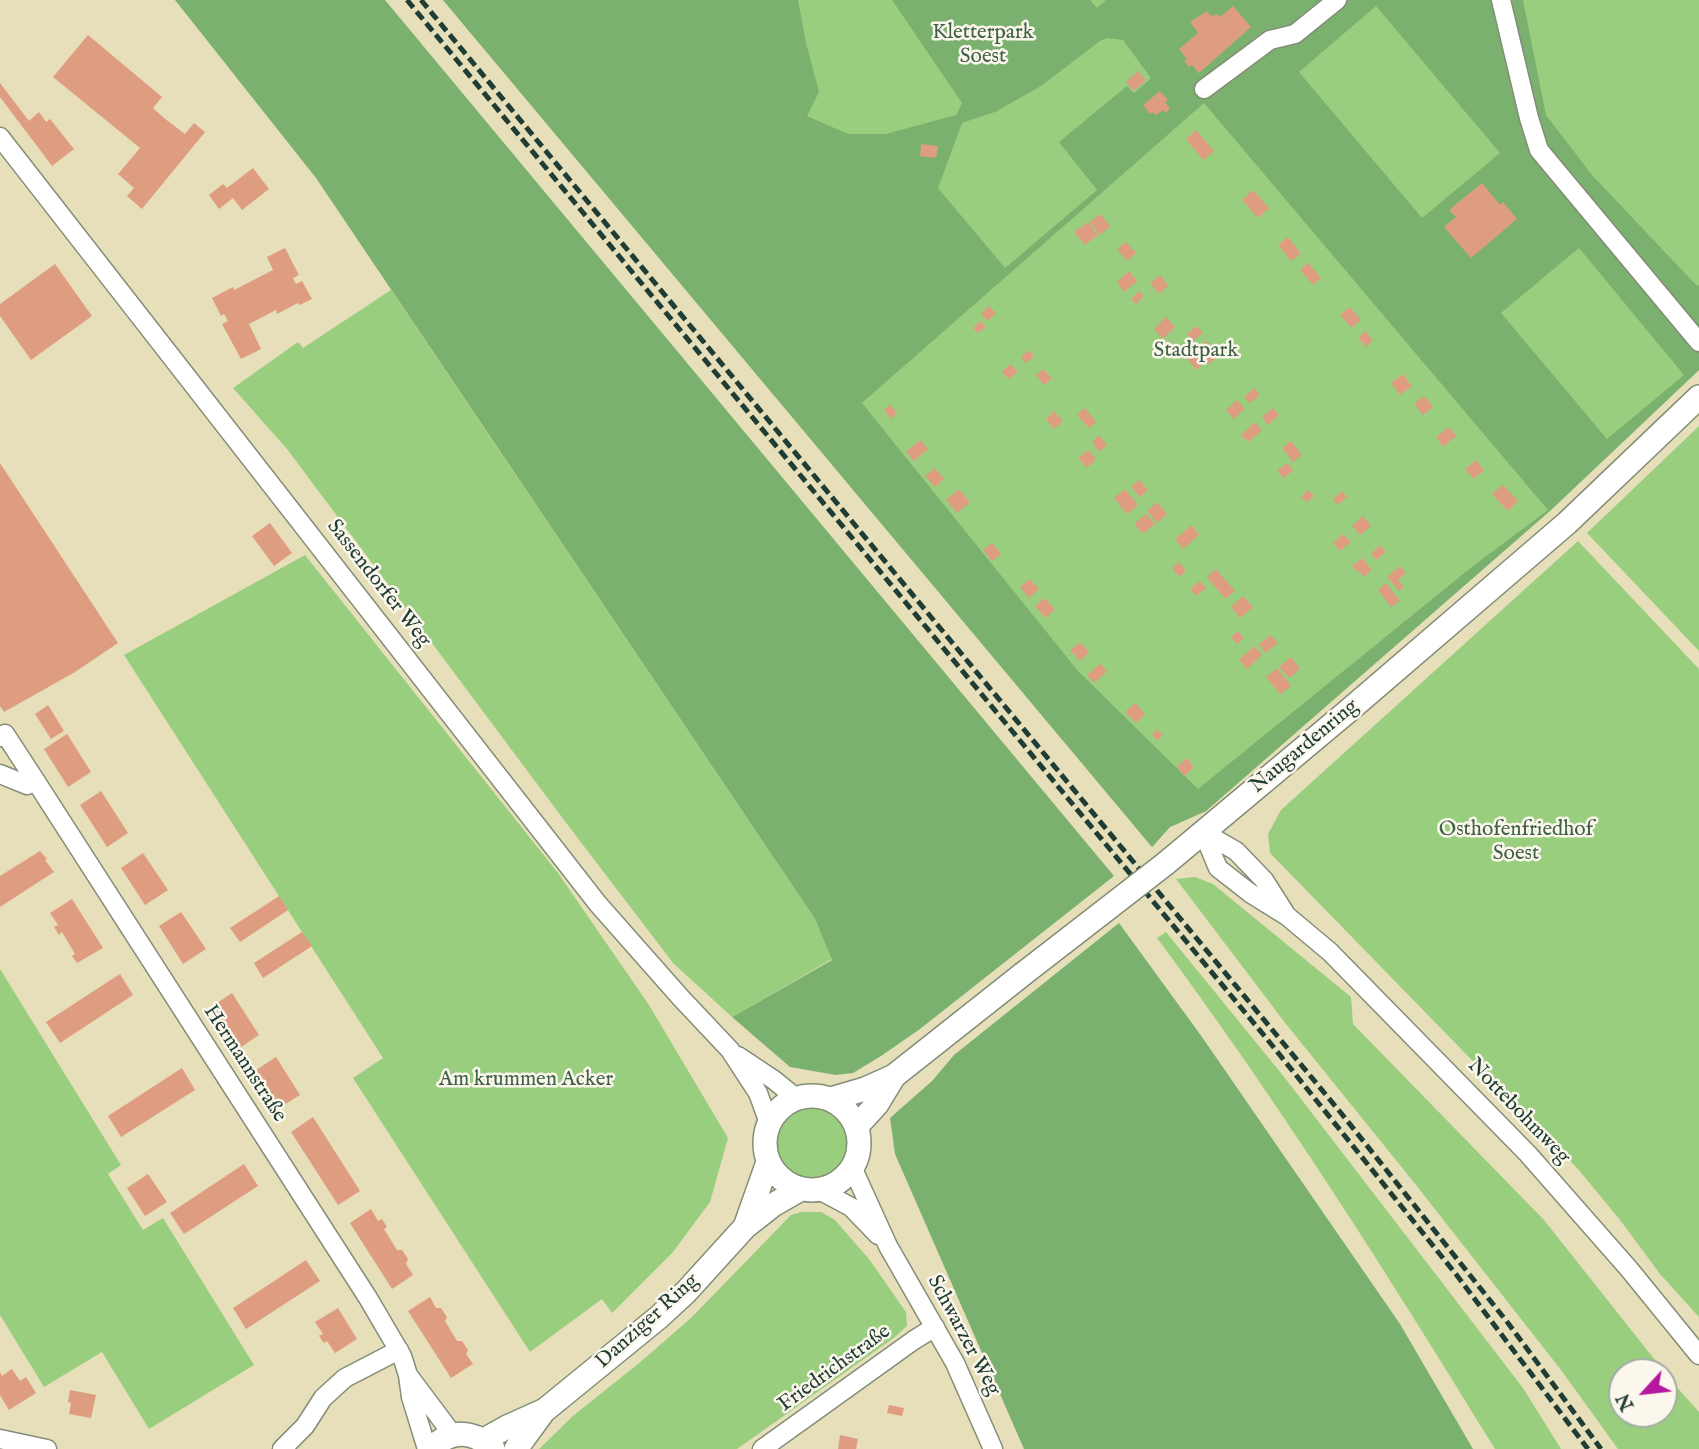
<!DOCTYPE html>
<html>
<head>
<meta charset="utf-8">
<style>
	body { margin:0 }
	#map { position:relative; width:1699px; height:1449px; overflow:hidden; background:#e7dfba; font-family:"IM FELL English",serif }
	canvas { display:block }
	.north { position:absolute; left:1608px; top:1358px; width:70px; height:70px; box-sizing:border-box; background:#fbf7ec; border:2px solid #a3ada2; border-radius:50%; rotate:243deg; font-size:19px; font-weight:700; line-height:28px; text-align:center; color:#1f3d34 }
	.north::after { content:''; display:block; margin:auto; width:24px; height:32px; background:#b5179e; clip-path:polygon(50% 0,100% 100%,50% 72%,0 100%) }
</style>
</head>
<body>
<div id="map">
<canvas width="1699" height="1449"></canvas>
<div class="north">N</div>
</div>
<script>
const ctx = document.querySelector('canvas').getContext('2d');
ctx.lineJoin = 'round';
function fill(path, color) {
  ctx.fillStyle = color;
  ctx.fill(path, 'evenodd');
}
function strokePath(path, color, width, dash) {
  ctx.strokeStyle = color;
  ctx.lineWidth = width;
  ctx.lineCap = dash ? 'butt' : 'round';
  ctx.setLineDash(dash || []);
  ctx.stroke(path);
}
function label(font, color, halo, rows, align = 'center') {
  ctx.font = font + ' "IM FELL English",serif';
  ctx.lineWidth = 5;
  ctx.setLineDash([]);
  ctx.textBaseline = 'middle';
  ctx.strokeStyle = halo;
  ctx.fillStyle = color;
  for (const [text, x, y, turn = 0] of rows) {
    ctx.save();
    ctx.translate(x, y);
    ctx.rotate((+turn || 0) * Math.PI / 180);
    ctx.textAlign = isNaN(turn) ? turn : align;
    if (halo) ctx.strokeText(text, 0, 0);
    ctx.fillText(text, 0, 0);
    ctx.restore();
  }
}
const green = new Path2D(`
	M443 0H1699V370L1551 510 1206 811 1170 827 1152 847Z
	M391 290 815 919 832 959 732 1017 673 963 567 824 287 449 233 388 298 342 303 348Z
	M1699 426V651L1587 533Z
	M1578 541 1699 669V1317L1660 1274 1620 1220 1578 1169 1270 853 1268 834 1281 810Z
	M305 555 558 873 649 1005 728 1138 710 1202 673 1252 612 1313 602 1299 530 1352 353 1078 383 1058 124 655Z
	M1195 877 1213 884 1351 997 1353 1024 1544 1220 1674 1384 1699 1412V1449H1618L1561 1370 1416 1185 1286 1024 1176 879ZM1622 1372H1664V1414H1622Z
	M1166 932 1285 1078 1523 1388 1561 1449H1495C1388 1275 1279 1102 1157 938Z
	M0 969 121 1165 108 1174 143 1230 163 1218 254 1365 149 1429 102 1352 44 1387 0 1315Z
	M774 1143a39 39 0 1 1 78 0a39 39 0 1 1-78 0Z
	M801 1212H821L835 1220 869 1259 906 1312 907 1326 895 1337 737 1449H539L574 1415 638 1364 691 1318 791 1215Z`);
const forest = new Path2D(`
	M175 0H385L1114 876 920 1029 881 1056 853 1073 836 1075 790 1067 732 1017 832 960 815 919 316 178Z
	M443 0H798L806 43 819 92 807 116 848 134H886L956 115 962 103 892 0H1090L1097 8 1106 0H1523L1546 115 1592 175 1697 286 1699 285V370L1551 510 1206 811 1170 827 1152 847ZM1376 6 1500 153 1422 218 1299 72ZM1107 38 1123 40 1151 78 1134 93 1127 86 1059 142 1097 190 1005 268 938 188 962 123 995 112 1041 86 1100 41ZM1204 103 1548 510 1473 566 1198 789 1078 671 862 403ZM1579 248 1684 375 1607 439 1501 313Z
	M1119 923 1202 1037 1400 1324 1473 1449H1024L895 1154 890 1118 932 1081 954 1055Z`);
const building = new Path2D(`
	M1233 6 1251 27 1199 73 1192 65 1189 67 1184 61 1187 59 1179 49 1198 33 1190 22 1207 11 1211 16 1217 14 1220 17Z
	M88 35 162 97 153 108 164 118 185 134 194 123 205 132 142 209 127 196 134 188 118 174 140 148 53 77Z
	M1138 71 1146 80 1134 91 1126 82Z
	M0 83 29 121 39 112 46 122 50 119 74 149 52 166 0 97Z
	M1160 91 1168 100 1165 102 1170 109 1166 113 1163 110 1156 115 1153 112 1150 114 1143 105Z
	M1196 130 1214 151 1203 160 1186 139Z
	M921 144 938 146 936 158 920 156Z
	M253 168 269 189 242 210 233 198 219 209 209 195 223 184 227 188Z
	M1482 183 1500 205 1503 202 1517 219 1471 258 1444 227 1456 217 1449 210Z
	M1253 190 1269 208 1258 218 1242 200Z
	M1100 214 1110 226 1100 235 1090 222Z
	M1088 222 1098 235 1085 245 1074 232Z
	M1288 237 1301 254 1291 261 1278 245Z
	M1126 242 1136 253 1127 261 1117 249Z
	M285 248 299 275 293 278 296 284 302 281 312 299 300 305 298 303 277 314 276 310 249 324 261 349 241 359 222 324 228 321 224 314 221 316 212 298 233 287 234 290 273 270 267 257Z
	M1308 263 1321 278 1313 285 1300 270Z
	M55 264 92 316 31 360 0 316V304Z
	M1129 271 1137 281 1124 292 1117 282Z
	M1160 275 1168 286 1159 294 1150 283Z
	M1139 291 1144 296 1136 304 1131 299Z
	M989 306 996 313 988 321 981 314Z
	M1350 307 1361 320 1352 328 1340 315Z
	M1166 317 1175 327 1163 339 1154 329Z
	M981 321 986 327 978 333 973 328Z
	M1197 326 1203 333 1193 341 1187 334Z
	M1365 331 1373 340 1366 347 1358 338Z
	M1206 341 1219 356 1209 364 1196 349Z
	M1029 350 1034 357 1026 363 1021 357Z
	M1195 351 1204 363 1196 370 1186 357Z
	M1011 364 1018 372 1008 379 1002 371Z
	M1043 369 1052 379 1044 385 1036 375Z
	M1403 374 1412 386 1400 395 1391 383Z
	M1254 388 1260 395 1250 403 1244 397Z
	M1424 396 1433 407 1423 415 1414 404Z
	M1237 400 1245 409 1233 419 1226 410Z
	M890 405 897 413 891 419 884 410Z
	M1085 408 1096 422 1089 428 1077 415Z
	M1273 408 1279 415 1268 425 1262 417Z
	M1054 411 1063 421 1054 429 1046 419Z
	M1255 422 1262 430 1248 442 1241 435Z
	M1449 427 1456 436 1443 447 1436 437Z
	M1099 435 1107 445 1099 452 1092 442Z
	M920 440 928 449 914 461 906 452Z
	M1291 441 1302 455 1293 462 1282 448Z
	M1088 450 1096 459 1087 468 1078 458Z
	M1476 460 1484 470 1474 479 1465 469Z
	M0 463 118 643 75 672 4 712 0 706Z
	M1288 463 1293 471 1283 478 1277 470Z
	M935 468 944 479 935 487 925 476Z
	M1139 480 1148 490 1140 497 1131 487Z
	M1503 485 1518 501 1508 511 1492 494Z
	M959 489 970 502 957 513 946 500Z
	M1125 489 1138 505 1127 514 1114 498Z
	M1308 490 1314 496 1307 502 1301 497Z
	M1342 491 1347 497 1338 505 1333 499Z
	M1157 502 1167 514 1157 523 1147 511Z
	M1146 514 1155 524 1143 534 1134 524Z
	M1363 516 1371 526 1360 535 1352 526Z
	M270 523 292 553 274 566 252 536Z
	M1192 525 1199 535 1183 549 1175 539Z
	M1343 534 1351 542 1340 551 1333 543Z
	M992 543 1001 554 992 561 983 550Z
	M1380 545 1386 552 1376 560 1371 554Z
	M1362 558 1372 570 1364 577 1359 571 1357 572 1352 566Z
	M1179 562 1186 571 1179 577 1172 568Z
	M1400 566 1406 573 1398 580 1404 587 1399 591 1387 577Z
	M1216 569 1235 591 1225 599 1207 577Z
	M1030 579 1039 589 1029 598 1020 587Z
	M1200 581 1206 588 1196 596 1190 589Z
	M1386 583 1400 601 1391 607 1378 590Z
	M1243 596 1253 607 1240 618 1231 607Z
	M1045 598 1055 610 1045 618 1035 606Z
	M1238 631 1244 638 1237 644 1231 637Z
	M1271 635 1278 643 1265 653 1259 644Z
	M1080 642 1089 652 1080 661 1070 650Z
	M1254 646 1262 655 1247 669 1239 660Z
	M1291 657 1300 669 1289 678 1279 667Z
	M1100 664 1107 671 1094 683 1087 675Z
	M1277 668 1291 686 1280 694 1266 677Z
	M1135 703 1145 714 1136 723 1125 712Z
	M48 705 64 731 51 739 35 714Z
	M1157 729 1163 735 1157 740 1152 735Z
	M67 734 91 772 68 787 44 749Z
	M1187 758 1194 767 1184 776 1177 767Z
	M101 791 128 833 107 847 80 805Z
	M40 851 47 859 45 860 54 872 0 907V876Z
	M143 853 168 890 145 905 121 868Z
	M279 896 288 910 240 942 230 928Z
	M72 899 103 948 77 963 72 956 75 954 62 932 59 935 54 927 58 925 50 913Z
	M181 912 206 949 183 964 159 926Z
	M302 932 312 946 263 978 254 963Z
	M120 974 133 995 60 1043 46 1022Z
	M232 993 259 1035 238 1049 211 1007Z
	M276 1057 300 1095 277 1109 253 1072Z
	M182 1068 195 1090 121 1137 108 1116Z
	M313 1117 360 1191 338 1205 291 1132Z
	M244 1164 258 1186 184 1234 170 1213Z
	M148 1174 167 1202 145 1216 127 1188Z
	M371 1209 378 1221 382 1219 387 1227 384 1229 397 1250H402L408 1259 406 1264 413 1275 392 1289 350 1223Z
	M306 1260 320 1281 246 1329 233 1308Z
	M430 1297 436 1308H441L447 1317 445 1321 457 1341H462L468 1350 466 1354 473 1364 451 1378 408 1311Z
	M338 1308 357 1339 335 1353 327 1341 324 1343 319 1336 323 1334 315 1322Z
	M12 1369 20 1381 26 1377 36 1393 9 1410 0 1395V1372L2 1376Z
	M70 1390 96 1395 91 1418 69 1414 71 1403 68 1402Z
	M889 1405 904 1408 902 1416 887 1413Z
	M840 1435 858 1439 856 1449H838Z`);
const minor = new Path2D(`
	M1501 0 1529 118 1539 150 1699 342
	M1204 89 1270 40 1295 34 1337 0
	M0 137 598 904 681 998 730 1050 758 1093 769 1123
	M0 737 5 734 35 780 368 1298 402 1356 408 1375 411 1397 427 1449
	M0 774 27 785 35 780
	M1203 832 1218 868 1250 893 1287 916 1330 952 1528 1154 1629 1269 1699 1355
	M1203 832 1236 851 1264 880 1285 913
	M738 1056 774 1080 796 1098
	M853 1169 888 1246 955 1363 993 1449
	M821 1191 851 1207 878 1235
	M408 1375 453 1435
	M0 1439 47 1449
	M282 1449 305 1426 323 1398 345 1378 399 1350
	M762 1449 914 1340 935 1327`);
const major = new Path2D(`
	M1165 864 1347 712 1567 523 1699 397
	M765 1143a47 47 0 1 1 94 0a47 47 0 1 1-94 0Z
	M831 1099 865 1089 894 1076 1023 974
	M857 1126 877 1104 894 1076
	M745 1227 768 1162
	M484 1440 507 1427 545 1410 659 1317 686 1292 745 1227 773 1205 799 1190
	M431 1449C450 1429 474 1430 493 1449
	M516 1449 543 1412`);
const rail = new Path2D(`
	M407 0 1267 1039 1455 1273 1588 1449
	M421 0 1341 1113 1508 1323 1601 1449`);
const majorBridge = new Path2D(`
	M1023 974 1165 864`);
const parkNames = [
	["Kletterpark",983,34],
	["Soest",983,58],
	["Stadtpark",1196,352],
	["Osthofenfriedhof",1516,831],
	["Soest",1516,855],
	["Am krummen Acker",526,1081]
];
const streetNames = [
	["Sassendorfer Weg",378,584,52],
	["Naugardenring",1305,747,-40],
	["Hermannstraße",244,1064,57],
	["Nottebohmweg",1518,1112,46],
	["Danziger Ring",648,1322,-42],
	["Schwarzer Weg",963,1336,62],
	["Friedrichstraße",835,1369,-36]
];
fill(green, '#9ace7f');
fill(forest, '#7bb16e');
fill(building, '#de9d81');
strokePath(minor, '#838e77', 21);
strokePath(major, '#838e77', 26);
strokePath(minor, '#fff', 18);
strokePath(major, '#fff', 23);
strokePath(rail, '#1f3d34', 5, [10, 5]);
strokePath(majorBridge, '#838e77', 26, []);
strokePath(majorBridge, '#fff', 23);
label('21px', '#3e6147', '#fbf7ec', parkNames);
label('21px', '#1f3d34', '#fbf7ec', streetNames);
</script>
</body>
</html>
